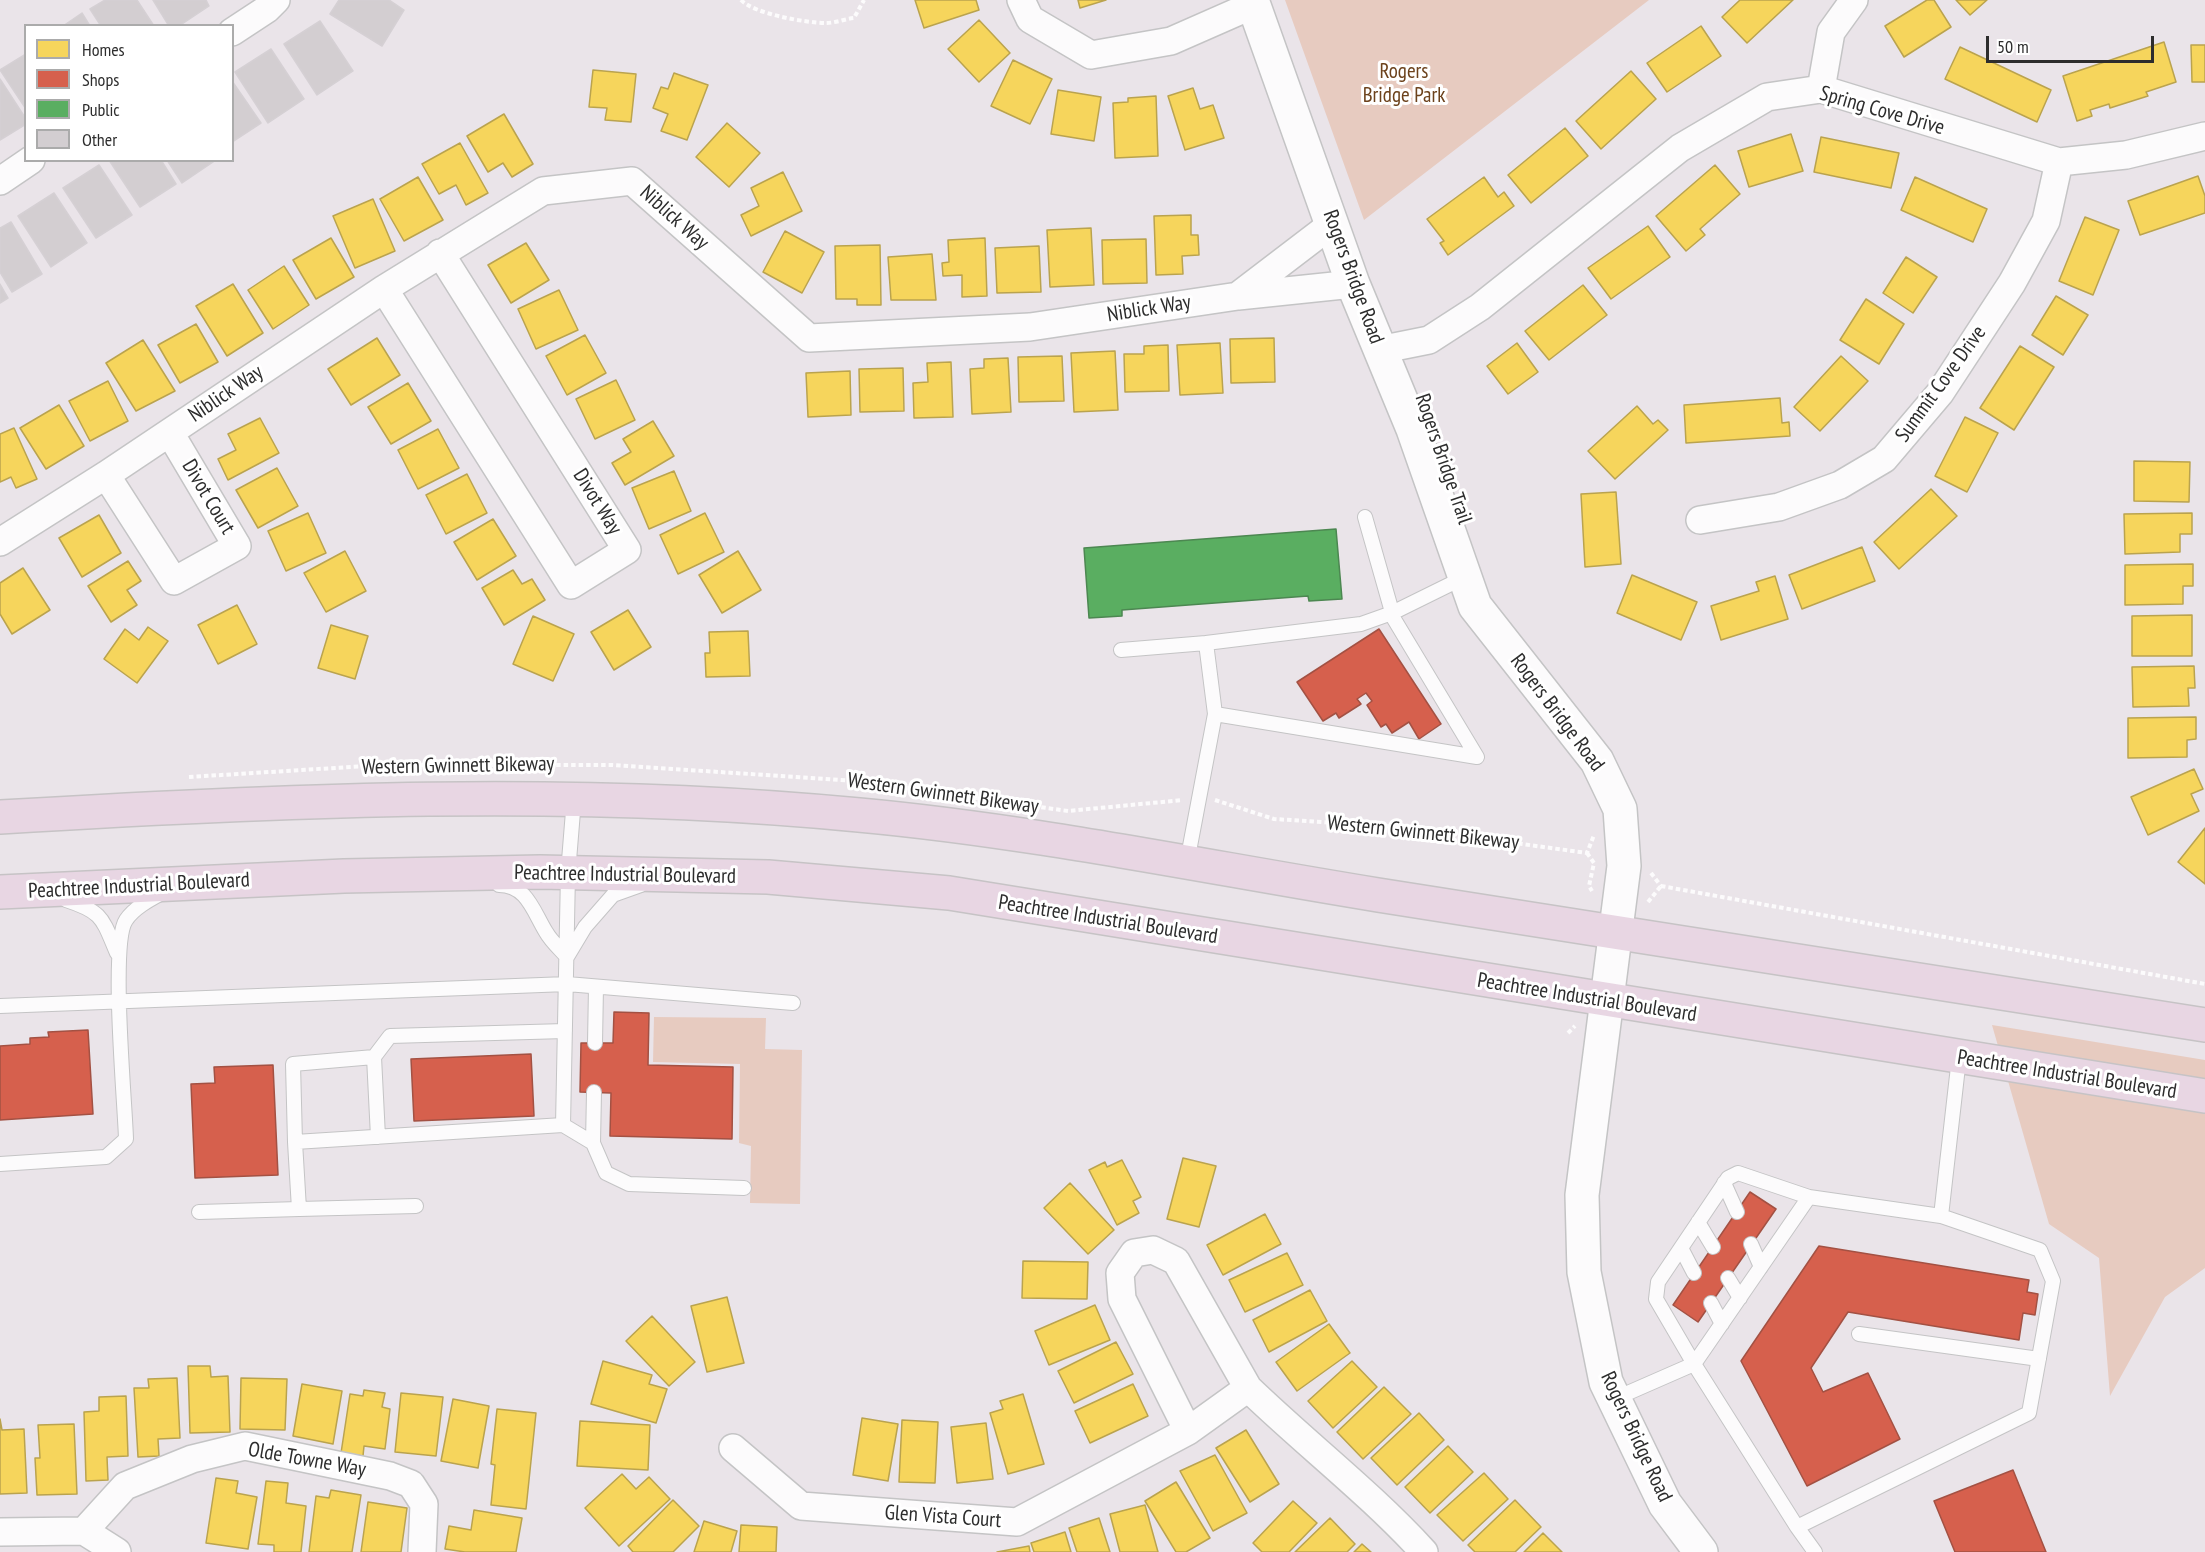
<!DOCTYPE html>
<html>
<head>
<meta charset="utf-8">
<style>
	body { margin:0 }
	#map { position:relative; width:2205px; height:1552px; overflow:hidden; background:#eae4e9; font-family:"PT Sans Narrow",sans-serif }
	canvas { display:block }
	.legend { position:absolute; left:24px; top:24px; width:210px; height:138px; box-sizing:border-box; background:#fff; border:2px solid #ababab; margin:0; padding:8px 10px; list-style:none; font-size:18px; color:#2d2d2d }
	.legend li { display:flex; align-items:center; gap:12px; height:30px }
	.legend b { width:30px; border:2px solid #ababab }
	.scale { position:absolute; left:1986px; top:36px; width:168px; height:27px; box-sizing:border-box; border:3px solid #2d2d2d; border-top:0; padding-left:8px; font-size:18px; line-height:21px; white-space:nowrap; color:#2d2d2d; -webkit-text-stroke:4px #fff; paint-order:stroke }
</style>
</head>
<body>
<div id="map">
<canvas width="2205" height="1552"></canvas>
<ul class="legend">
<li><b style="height:16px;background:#f6d55c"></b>Homes</li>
<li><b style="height:16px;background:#d6604d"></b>Shops</li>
<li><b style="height:16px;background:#5aae61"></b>Public</li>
<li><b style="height:16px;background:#d3ced1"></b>Other</li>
</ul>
<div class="scale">50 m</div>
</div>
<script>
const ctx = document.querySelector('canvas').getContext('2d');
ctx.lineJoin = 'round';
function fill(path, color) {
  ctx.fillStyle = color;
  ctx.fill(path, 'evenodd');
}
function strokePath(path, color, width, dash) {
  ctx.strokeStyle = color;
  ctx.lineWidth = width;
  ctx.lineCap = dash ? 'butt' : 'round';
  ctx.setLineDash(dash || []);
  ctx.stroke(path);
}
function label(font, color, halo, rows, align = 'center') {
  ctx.font = font + ' "PT Sans Narrow",sans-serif';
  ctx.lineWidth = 6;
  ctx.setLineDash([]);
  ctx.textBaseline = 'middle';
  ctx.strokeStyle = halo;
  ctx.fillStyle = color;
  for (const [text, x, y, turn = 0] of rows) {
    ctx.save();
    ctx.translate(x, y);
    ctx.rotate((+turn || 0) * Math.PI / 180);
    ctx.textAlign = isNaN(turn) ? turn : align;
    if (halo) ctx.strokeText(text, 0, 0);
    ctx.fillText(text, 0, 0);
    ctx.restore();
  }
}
const green = new Path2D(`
	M1285 0H1649L1364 220Z
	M654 1017 766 1018 765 1049 802 1050 800 1204 750 1203 751 1146 739 1143 740 1064 653 1062Z
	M1992 1025 2205 1060V1268L2165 1297 2110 1396 2099 1258 2049 1224Z`);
const homes = new Path2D(`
	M915 0H976L979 10 924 28Z
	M1078 0H1106L1080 8Z
	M1740 0H1793L1747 43 1722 17Z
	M1927 0H1934L1951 27 1904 57 1885 26Z
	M1956 0H1987L1970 15Z
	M979 20 1010 53 979 82 948 49Z
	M1701 26 1721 56 1667 92 1647 63Z
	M2164 42 2176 82 2146 92 2148 96 2110 108 2109 104 2090 110 2092 116 2077 121 2063 76Z
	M2191 45H2205V82H2192Z
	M1960 47 2051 90 2037 122 1945 79Z
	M1013 60 1052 79 1030 124 991 106Z
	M593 70 636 74 631 122 605 120 607 108 589 107Z
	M1631 71 1656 99 1601 149 1576 121Z
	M674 73 708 85 687 140 661 131 668 114 653 108 661 87 668 89Z
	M1193 88 1200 109 1213 105 1224 138 1185 150 1168 96Z
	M1058 90 1101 97 1094 141 1051 134Z
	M1156 96 1158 156 1115 158 1113 103 1128 102V98Z
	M504 114 533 164 512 177 503 163 488 172 467 136Z
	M727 123 760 153 729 187 696 157Z
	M1565 128 1588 156 1531 203 1508 175Z
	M1791 134 1803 171 1749 187 1738 151Z
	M1821 137 1899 153 1891 188 1814 172Z
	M460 143 488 193 466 205 456 185 439 194 422 164Z
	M1715 165 1740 194 1700 229 1705 235 1686 251 1656 216Z
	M783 172 802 211 751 236 741 215 759 206 751 188Z
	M2198 176 2205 196V213L2140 235 2128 201Z
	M418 177 443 220 404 241 380 199Z
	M1484 177 1498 197 1504 192 1514 206 1448 255 1440 243 1444 241 1427 219Z
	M1915 177 1987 209 1973 242 1901 210Z
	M373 199 395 251 355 268 333 216Z
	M1191 215V235H1198L1199 255 1182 256 1183 274 1156 275 1154 216Z
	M2085 217 2119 230 2093 295 2059 281Z
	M1648 226 1670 257 1611 299 1588 268Z
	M1091 228 1094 285 1050 287 1047 230Z
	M785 231 824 252 802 293 763 272Z
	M331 238 354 277 316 299 293 260Z
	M985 238 987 296 962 297V275L943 276 942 263 949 262 948 240Z
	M1146 239 1147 283 1103 284 1102 240Z
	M526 243 549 280 511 303 488 265Z
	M880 245 881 305H857V299H836L835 246Z
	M1039 246 1041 292 997 293 995 248Z
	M932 254 936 300H891L888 257Z
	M1906 257 1937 277 1913 313 1883 293Z
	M284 266 309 305 273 329 248 290Z
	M233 284 263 333 227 356 196 306Z
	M1583 285 1607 315 1549 360 1525 331Z
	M559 290 578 330 536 349 518 309Z
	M2056 296 2088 315 2063 355 2032 335Z
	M1866 299 1904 324 1879 364 1840 340Z
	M196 324 218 362 180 383 158 345Z
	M585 335 606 373 567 395 546 356Z
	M377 338 400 375 351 405 328 369Z
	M1274 338 1275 382 1231 383 1230 339Z
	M143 340 175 391 136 411 106 363Z
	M1220 343 1223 393 1180 395 1177 345Z
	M1517 343 1538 372 1508 394 1487 366Z
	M1168 345 1169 391 1125 392 1124 354H1144V346Z
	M2020 346 2054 367 2014 430 1980 408Z
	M1115 351 1118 410 1074 412 1071 353Z
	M1062 356 1064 401 1019 402 1018 357Z
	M1841 356 1868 381 1820 431 1794 407Z
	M1008 358 1011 412 972 414 970 369 984 368V359Z
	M951 362 953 417 914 418 913 383 928 382 927 363Z
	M903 368 904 411 860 412 859 369Z
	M850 371 851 415 808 417 806 373Z
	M616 380 635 420 595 439 576 399Z
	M108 381 128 421 90 441 69 401Z
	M408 383 431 421 391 444 368 407Z
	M1780 398 1782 423 1789 422 1790 436 1686 443 1684 405Z
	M59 405 84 446 46 469 20 428Z
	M1637 406 1653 424 1658 420 1668 430 1615 479 1588 451Z
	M1965 417 1998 433 1967 492 1935 476Z
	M260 418 279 453 228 480 218 459 236 450 228 434Z
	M653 421 674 456 625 485 612 463 631 452 623 439Z
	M14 428 37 479 16 488 11 477 0 482V434Z
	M438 429 459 468 418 489 398 450Z
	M2134 461 2190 462 2189 502 2134 501Z
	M277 468 298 506 258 528 236 490Z
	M674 471 691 511 649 529 632 488Z
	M467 474 487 513 446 534 426 495Z
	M1931 489 1957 516 1899 569 1874 542Z
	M1616 492 1621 564 1585 567 1581 494Z
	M308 513 326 553 286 571 268 531Z
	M705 513 724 552 678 574 660 535Z
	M2192 513V534H2180V552L2125 554 2124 514Z
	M99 515 121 553 82 577 59 538Z
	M493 519 516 556 477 580 454 542Z
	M1862 547 1875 581 1802 609 1789 575Z
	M345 551 366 591 326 612 304 573Z
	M738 551 761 590 722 613 699 575Z
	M128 561 141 581 127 590 137 605 111 622 88 586Z
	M2193 564V586H2183V604L2125 605V565Z
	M23 568 50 610 12 634 0 614V583Z
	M513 570 522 584 532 579 545 600 504 625 482 588Z
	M1632 575 1697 602 1681 640 1617 613Z
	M1775 576 1788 619 1721 640 1711 606 1759 591 1756 582Z
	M237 605 257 644 218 664 198 625Z
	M628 610 651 647 614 670 591 632Z
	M2192 615V656H2132V616Z
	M533 616 574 634 553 681 513 664Z
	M331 625 368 636 355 679 318 668Z
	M148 627 168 641 137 683 104 659 125 629 139 640Z
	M748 631 750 676 706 677 705 653H710L709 632Z
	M2194 666 2195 688H2188L2189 706 2133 707 2132 667Z
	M2196 717V739L2187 740V757L2128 758V718Z
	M2194 769 2203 789 2191 794 2199 811 2148 835 2131 797Z
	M2205 828V884L2178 862Z
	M1183 1158 1216 1166 1199 1227 1167 1219Z
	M1122 1160 1141 1197 1133 1201 1139 1213 1117 1225 1089 1170 1105 1162 1107 1167Z
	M1070 1183 1114 1230 1088 1254 1044 1208Z
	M1265 1214 1281 1244 1223 1275 1207 1245Z
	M1287 1253 1303 1285 1245 1312 1229 1280Z
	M1023 1261 1088 1262 1087 1299 1022 1298Z
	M1310 1290 1327 1321 1269 1352 1253 1320Z
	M727 1297 744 1363 707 1372 691 1306Z
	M1095 1305 1110 1340 1049 1365 1035 1331Z
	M652 1316 695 1362 669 1386 626 1341Z
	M1329 1324 1350 1353 1297 1391 1276 1362Z
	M1116 1342 1133 1374 1074 1403 1058 1371Z
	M603 1361 652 1375 649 1384 667 1389 656 1423 591 1404Z
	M1352 1361 1377 1387 1333 1428 1308 1401Z
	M188 1366H210L211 1377 228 1376 230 1432 190 1433Z
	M177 1378 180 1438 158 1439 159 1456 138 1457 134 1388H149L148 1379Z
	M241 1378 287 1379 285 1430 240 1429Z
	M302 1384 342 1391 333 1444 293 1436Z
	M1133 1384 1148 1416 1090 1443 1075 1411Z
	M1384 1387 1411 1414 1363 1459 1337 1432Z
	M364 1390 385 1393 382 1407 390 1409 385 1449 364 1446 363 1456 341 1453 350 1394 363 1396Z
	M401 1393 443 1397 436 1456 395 1452Z
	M1023 1394 1044 1464 1008 1474 990 1413 1003 1409 1000 1401Z
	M126 1396 128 1456 107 1457 108 1480 86 1481 84 1412 99 1411V1397Z
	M453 1399 489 1406 478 1468 441 1461Z
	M497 1409 536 1413 526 1509 491 1505 495 1465 491 1464Z
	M1419 1413 1444 1440 1397 1485 1371 1458Z
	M862 1418 898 1424 888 1481 853 1475Z
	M0 1419 2 1430 24 1429 27 1493 0 1494Z
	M902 1420 938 1422 935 1483 899 1482Z
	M580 1421 650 1425 648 1470 577 1466Z
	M986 1423 993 1479 957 1483 951 1427Z
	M74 1424 77 1494 37 1495 35 1458H40L38 1425Z
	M1246 1430 1279 1484 1250 1502 1216 1448Z
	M1448 1446 1473 1472 1430 1513 1405 1487Z
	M1215 1455 1247 1513 1213 1531 1180 1471Z
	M1484 1473 1508 1499 1463 1541 1437 1515Z
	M622 1474 636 1489 649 1477 670 1499 619 1546 585 1508Z
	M216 1478 238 1481 236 1493 257 1497 248 1549 206 1543Z
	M266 1481 288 1483 286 1503 306 1506 301 1552H274V1545L258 1544Z
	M1176 1482 1210 1538 1186 1552H1176L1145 1501Z
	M331 1490 361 1495 352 1552H309L316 1496 329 1498Z
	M673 1500 699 1526 673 1552H633L628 1546Z
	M1515 1500 1541 1527 1515 1552H1475L1468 1545Z
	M1293 1501 1317 1523 1289 1552H1262L1253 1543Z
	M368 1502 407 1508 401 1552H361Z
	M1145 1505 1158 1552H1120L1110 1514Z
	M474 1510 522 1518 516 1552H465L445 1549 449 1526 471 1530Z
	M1099 1518 1110 1552H1077L1069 1528Z
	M1330 1518 1355 1544 1347 1552H1295Z
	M704 1521 737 1531 731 1552H694Z
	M741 1525 777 1527 776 1552H739Z
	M1065 1532 1071 1552H1034L1031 1543Z
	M1543 1533 1562 1552H1524Z
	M1362 1544 1371 1552H1354Z
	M1029 1546 1030 1552H997Z`);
const shops = new Path2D(`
	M1379 629 1441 724 1419 739 1409 722 1392 733 1386 724 1381 727 1367 705 1372 701 1366 693 1357 699 1361 704 1339 718 1336 713 1323 721 1297 682Z
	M614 1012 649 1013 648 1065 733 1067 732 1139 610 1136 611 1093 580 1092 581 1043H613Z
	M88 1030 93 1114 0 1120V1046L30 1044V1038L49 1037 48 1032Z
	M531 1054 534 1116 414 1121 411 1059Z
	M273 1065 278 1175 195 1178 191 1084 215 1083 214 1067Z
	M1750 1192 1776 1209 1698 1322 1673 1305Z
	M1819 1246 2029 1280 2027 1292 2038 1294 2035 1315 2023 1313 2019 1340 1848 1312 1811 1368 1823 1392 1868 1373 1900 1439 1807 1486 1741 1361Z
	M2013 1470 2046 1552H1955L1934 1501Z`);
const public = new Path2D(`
	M1336 529 1342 599 1309 601 1308 596 1122 610V616L1089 618 1084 548Z`);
const building = new Path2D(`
	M105 0H137L154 26H101L90 9Z
	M153 0H206L209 6 179 26H169Z
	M339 0H389L404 10 382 46 330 14Z
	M82 13 90 26H63Z
	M320 21 353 71 317 95 284 44Z
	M271 49 304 99 268 123 235 72Z
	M26 54V109L0 70Z
	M0 79 26 119V124L0 140Z
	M232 81 261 123 232 142Z
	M109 160H161L176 184 140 207Z
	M167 160H216L182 183Z
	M99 165 132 215 96 238 63 188Z
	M54 193 87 243 51 267 18 216Z
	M11 222 42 274 12 292 0 272V228Z
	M0 284 8 298 0 303Z`);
const path = new Path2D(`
	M741 0C754 14 807 23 826 23 835 23 845 19 854 18L864 0
	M189 777 383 765H613L856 781 1068 811 1183 800
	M1215 800 1274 819 1399 827 1587 853 1594 835
	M1587 853 1594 863 1589 886 1592 891
	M1651 873 1661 886
	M1661 886 2205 984
	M1648 902 1661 886
	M1568 1033 1575 1026`);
const service = new Path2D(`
	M1121 650 1206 643
	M1215 714 1206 643 1361 624 1392 613 1465 577
	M1187 862 1215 714 1477 757 1394 619 1365 517
	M499 885C527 885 533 911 546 932 551 941 560 949 567 957L585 927 613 895 641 885
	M66 900C103 912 102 918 117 953
	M0 1006 567 984 793 1003
	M595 1043 596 987
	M374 1057 390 1036 565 1031
	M563 1125 593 1143 606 1173 629 1184 744 1188
	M378 1137 374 1057 293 1064 295 1142 563 1125 568 873 574 799
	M593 1143 594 1092
	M0 1164 106 1157 126 1139C125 1103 110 943 126 920 134 908 149 900 162 893
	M1724 1183 1737 1212
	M299 1209 416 1206
	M199 1212 299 1209 295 1142
	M1698 1222 1713 1247
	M1751 1244 1761 1267
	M1681 1248 1694 1273
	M1728 1278 1740 1298
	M1711 1303 1722 1324
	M1859 1334 2039 1359
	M1614 1399 1694 1364 1656 1299 1658 1282 1728 1178 1738 1173 1809 1197 1941 1216
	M1797 1527 1694 1364 1809 1197
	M1815 1552 1797 1527 2029 1413 2053 1281 2040 1250 1941 1216 1959 1058`);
const minor = new Path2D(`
	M1021 0 1030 19 1091 55 1171 41 1253 5
	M232 32 267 9 276 0
	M1821 89 1831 32 1854 0
	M0 181 31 160
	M384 289 571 585 627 550 440 253
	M1239 295 1332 224
	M1379 350 1429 340 1480 307 1680 148 1767 97 1821 89 2059 162 2126 155 2205 136
	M106 475 174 581 237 546 170 433
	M1700 520 1779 507 1840 485 1884 459 1940 393 2012 283 2046 221 2059 162
	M0 542 106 475 384 289 543 191 632 181 809 338 1030 327 1238 296 1353 284
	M1188 1431 1122 1299 1120 1273 1134 1253 1153 1250 1176 1261 1248 1388
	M733 1448 801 1506 1017 1522 1188 1431 1248 1388C1306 1444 1370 1493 1424 1552
	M84 1531 125 1486 192 1459 245 1446 390 1476 411 1484 424 1504 422 1552
	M0 1532 84 1531 117 1552`);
const tertiary = new Path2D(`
	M1252 0 1353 284 1413 429 1475 606 1597 761 1620 809 1624 866 1582 1195 1584 1272 1606 1382 1665 1504 1701 1552`);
const trunk = new Path2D(`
	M0 817C286 800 573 787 859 815 1033 831 1205 867 1378 895 1653 940 1929 982 2205 1025
	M0 892 344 876 540 872 768 877 949 893 2205 1096`);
const parkNames = [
	["Rogers",1404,72],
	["Bridge Park",1404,96]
];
const streetNames = [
	["Spring Cove Drive",1882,111,16],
	["Niblick Way",674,218,42],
	["Rogers Bridge Road",1353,277,70],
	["Niblick Way",1149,309,-9],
	["Summit Cove Drive",1941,384,-54],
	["Niblick Way",226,394,-34],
	["Rogers Bridge Trail",1443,459,71],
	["Divot Court",208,497,59],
	["Divot Way",597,502,58],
	["Rogers Bridge Road",1557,713,53],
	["Western Gwinnett Bikeway",458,766,-1],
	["Western Gwinnett Bikeway",943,794,8],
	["Western Gwinnett Bikeway",1423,833,6],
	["Peachtree Industrial Boulevard",625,875,1],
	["Peachtree Industrial Boulevard",139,886,-3],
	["Peachtree Industrial Boulevard",1108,920,9],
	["Peachtree Industrial Boulevard",1587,998,9],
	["Peachtree Industrial Boulevard",2067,1075,9],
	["Rogers Bridge Road",1636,1437,65],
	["Olde Towne Way",307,1460,10],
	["Glen Vista Court",943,1517,4]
];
fill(green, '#e7cbc0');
fill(homes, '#f6d55c');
strokePath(homes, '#baa34e', 1.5);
fill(shops, '#d6604d');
strokePath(shops, '#a35143', 1.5);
fill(public, '#5aae61');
strokePath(public, '#4c8751', 1.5);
fill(building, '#d3ced1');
strokePath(building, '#d5d0d4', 1.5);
strokePath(service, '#c4c4c5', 16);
strokePath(minor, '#c4c4c5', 30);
strokePath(tertiary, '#c4c4c5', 36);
strokePath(trunk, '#c6c3c5', 36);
strokePath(path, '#fcfbfc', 4, [4.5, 3]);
strokePath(service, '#fcfbfc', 14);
strokePath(minor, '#fcfbfc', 27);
strokePath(tertiary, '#fcfbfc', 33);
strokePath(trunk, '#e8d6e3', 33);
label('21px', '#6c421c', '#fff', parkNames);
label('21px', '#2d2d2d', '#fff', streetNames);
</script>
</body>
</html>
